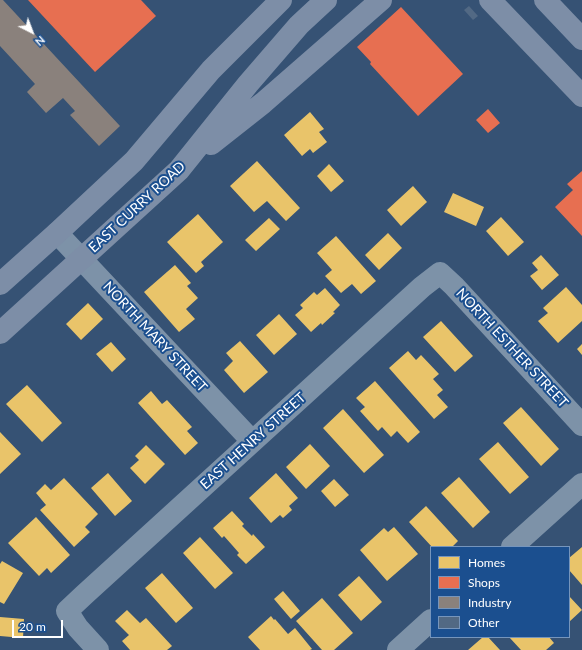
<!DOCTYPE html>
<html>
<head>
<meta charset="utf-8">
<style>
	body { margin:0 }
	#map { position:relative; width:582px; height:650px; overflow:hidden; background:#365274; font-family:Lato,sans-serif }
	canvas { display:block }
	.legend { position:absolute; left:430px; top:546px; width:140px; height:92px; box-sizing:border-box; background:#1b4f8f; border:1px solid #7695bc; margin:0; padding:5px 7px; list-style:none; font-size:12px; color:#fff }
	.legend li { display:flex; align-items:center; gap:8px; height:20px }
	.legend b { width:20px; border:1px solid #7695bc }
	.north { position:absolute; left:12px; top:12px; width:40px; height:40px; -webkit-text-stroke:3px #1b4f8f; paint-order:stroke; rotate:138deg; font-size:11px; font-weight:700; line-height:16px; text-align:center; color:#fff }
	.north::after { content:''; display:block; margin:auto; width:14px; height:18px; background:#fff; clip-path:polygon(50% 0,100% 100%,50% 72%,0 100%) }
	.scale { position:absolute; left:12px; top:620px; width:51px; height:18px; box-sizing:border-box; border:2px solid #fff; border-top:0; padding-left:5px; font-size:12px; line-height:14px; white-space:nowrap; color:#fff; -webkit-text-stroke:3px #1b4f8f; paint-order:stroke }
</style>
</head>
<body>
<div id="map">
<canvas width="582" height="650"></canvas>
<ul class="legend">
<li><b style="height:11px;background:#e9c46a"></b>Homes</li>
<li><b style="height:11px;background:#e76f51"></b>Shops</li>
<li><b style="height:11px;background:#8a817c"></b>Industry</li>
<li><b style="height:11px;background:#526984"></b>Other</li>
</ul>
<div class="north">N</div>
<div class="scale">20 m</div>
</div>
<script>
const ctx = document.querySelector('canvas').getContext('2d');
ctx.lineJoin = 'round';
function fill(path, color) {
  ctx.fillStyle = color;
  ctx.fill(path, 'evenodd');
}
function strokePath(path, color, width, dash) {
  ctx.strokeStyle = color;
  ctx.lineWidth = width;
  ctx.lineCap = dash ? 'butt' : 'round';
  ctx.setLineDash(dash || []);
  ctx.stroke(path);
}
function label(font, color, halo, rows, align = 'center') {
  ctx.font = font + ' Lato,sans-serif';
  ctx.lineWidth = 4;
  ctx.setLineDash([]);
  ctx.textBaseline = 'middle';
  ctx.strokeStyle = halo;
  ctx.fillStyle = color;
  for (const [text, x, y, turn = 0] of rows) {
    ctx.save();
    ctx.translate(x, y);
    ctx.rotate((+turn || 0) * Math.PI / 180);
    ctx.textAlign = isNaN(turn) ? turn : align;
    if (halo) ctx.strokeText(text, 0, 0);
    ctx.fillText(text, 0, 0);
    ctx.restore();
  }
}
const homes = new Path2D(`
	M310 112 324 129 319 132 327 142 313 153 310 149 302 156 284 135Z
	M257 161 300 208 286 221 267 201 254 212 230 186Z
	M329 164 344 181 331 192 317 176Z
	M413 186 427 202 401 226 387 210Z
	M453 193 484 207 476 226 444 212Z
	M198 214 223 242 201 262 204 266 196 273 167 242Z
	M501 217 524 242 508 256 486 231Z
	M269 218 280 229 256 251 245 240Z
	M388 233 402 248 379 270 365 255Z
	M336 236 376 281 361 294 352 284 341 293 325 276 332 270 317 253Z
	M541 255 559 275 542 290 530 276 538 270 532 263Z
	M175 265 191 283 187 286 198 298 186 309 195 319 179 332 144 292Z
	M566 287 582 305V321L558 343 538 321 548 313 543 308Z
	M325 288 340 305 333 312 335 313 322 325 321 323 311 332 295 315 303 308 300 305 314 292 317 295Z
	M88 303 103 319 81 340 66 324Z
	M279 314 297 334 274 355 256 335Z
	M441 321 473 356 455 372 423 337Z
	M240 341 268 372 244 393 224 370 233 361 226 353Z
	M111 342 126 359 112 372 96 354Z
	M582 344V355L577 349Z
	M408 351 416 360 421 355 439 374 433 379 443 390 437 395 448 407 434 419 389 368Z
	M375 381 420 432 408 443 397 431 391 437 382 427 378 431 360 411 365 407 356 398Z
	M27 385 62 423 42 442 6 404Z
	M151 391 162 404 167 400 192 427 187 431 198 443 185 455 138 403Z
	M521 407 559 449 541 466 503 423Z
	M343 409 384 455 364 473 323 428Z
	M0 432 21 454 0 474Z
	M498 442 529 477 510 494 479 459Z
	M310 444 330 466 306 489 286 467Z
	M146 445 165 464 145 484 130 468 139 460 135 456Z
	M108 473 132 501 115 516 91 488Z
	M276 473 298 498 289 506 292 510 283 518 280 515 271 523 249 498Z
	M459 477 490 512 473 528 441 493Z
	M64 478 98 514 85 527 90 532 74 547 40 510 46 505 36 493 45 484 51 490Z
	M334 479 349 495 335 507 321 491Z
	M426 506 458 541 452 547H432L409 522Z
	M232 511 244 524 242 526 252 536 253 534 265 547 246 564 237 555 239 553 232 545 224 536 222 538 213 528Z
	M36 517 70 555 51 573 47 568 39 576 8 543Z
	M394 527 418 554 387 581 360 550 384 528 388 532Z
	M200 537 233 573 215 589 183 553Z
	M582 547V585L569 570V558Z
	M2 561 23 573 4 604 0 602V564Z
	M162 573 193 608 176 623 145 588Z
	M359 576 382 602 361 621 338 595Z
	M283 591 300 611 291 619 274 599Z
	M569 596 582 610 569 622Z
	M322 598 353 633 334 650H322L296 621Z
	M127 610 140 623 146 618 172 646 167 650H130L122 641 129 635 115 621Z
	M271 616 274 620 275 619 288 634 295 628 312 649 310 650H260L248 637Z
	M0 617 24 619 23 638 0 636Z
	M483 637H488L500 650H468Z
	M509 637H549L554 643 546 650H521Z`);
const shops = new Path2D(`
	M28 0H141L156 16 95 72Z
	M401 7 463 74 418 116 370 64 371 62 357 47Z
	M488 109 500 123 488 133 476 120Z
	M582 171V236L555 207 573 190 567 184Z`);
const industry = new Path2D(`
	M0 0H3L120 126 99 146 70 115 75 111 63 98 46 113 27 92 35 84 0 46Z`);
const building = new Path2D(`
	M469 6 478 16 473 20 464 10Z`);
const minor = new Path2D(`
	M57 233 252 441
	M512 547 582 484
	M98 650 78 628 67 611 84 595 422 287 440 273 454 286 582 425
	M398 650 431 620`);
const major = new Path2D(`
	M490 0 582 96
	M545 0 582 39
	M211 144 263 103 381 0
	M0 284 57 233 134 161 211 70 281 0
	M0 333 179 170 248 84 299 25 326 0`);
const streetNames = [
	["EAST CURRY ROAD",137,207,-43],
	["NORTH MARY STREET",155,337,47],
	["NORTH ESTHER STREET",512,348,47],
	["EAST HENRY STREET",253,441,-42]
];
fill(homes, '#e9c46a');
fill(shops, '#e76f51');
fill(industry, '#8a817c');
fill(building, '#526984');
strokePath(minor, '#7d92a8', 22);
strokePath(major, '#7d8ea7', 22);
label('14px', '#fff', '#1b4f8f', streetNames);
</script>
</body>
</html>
